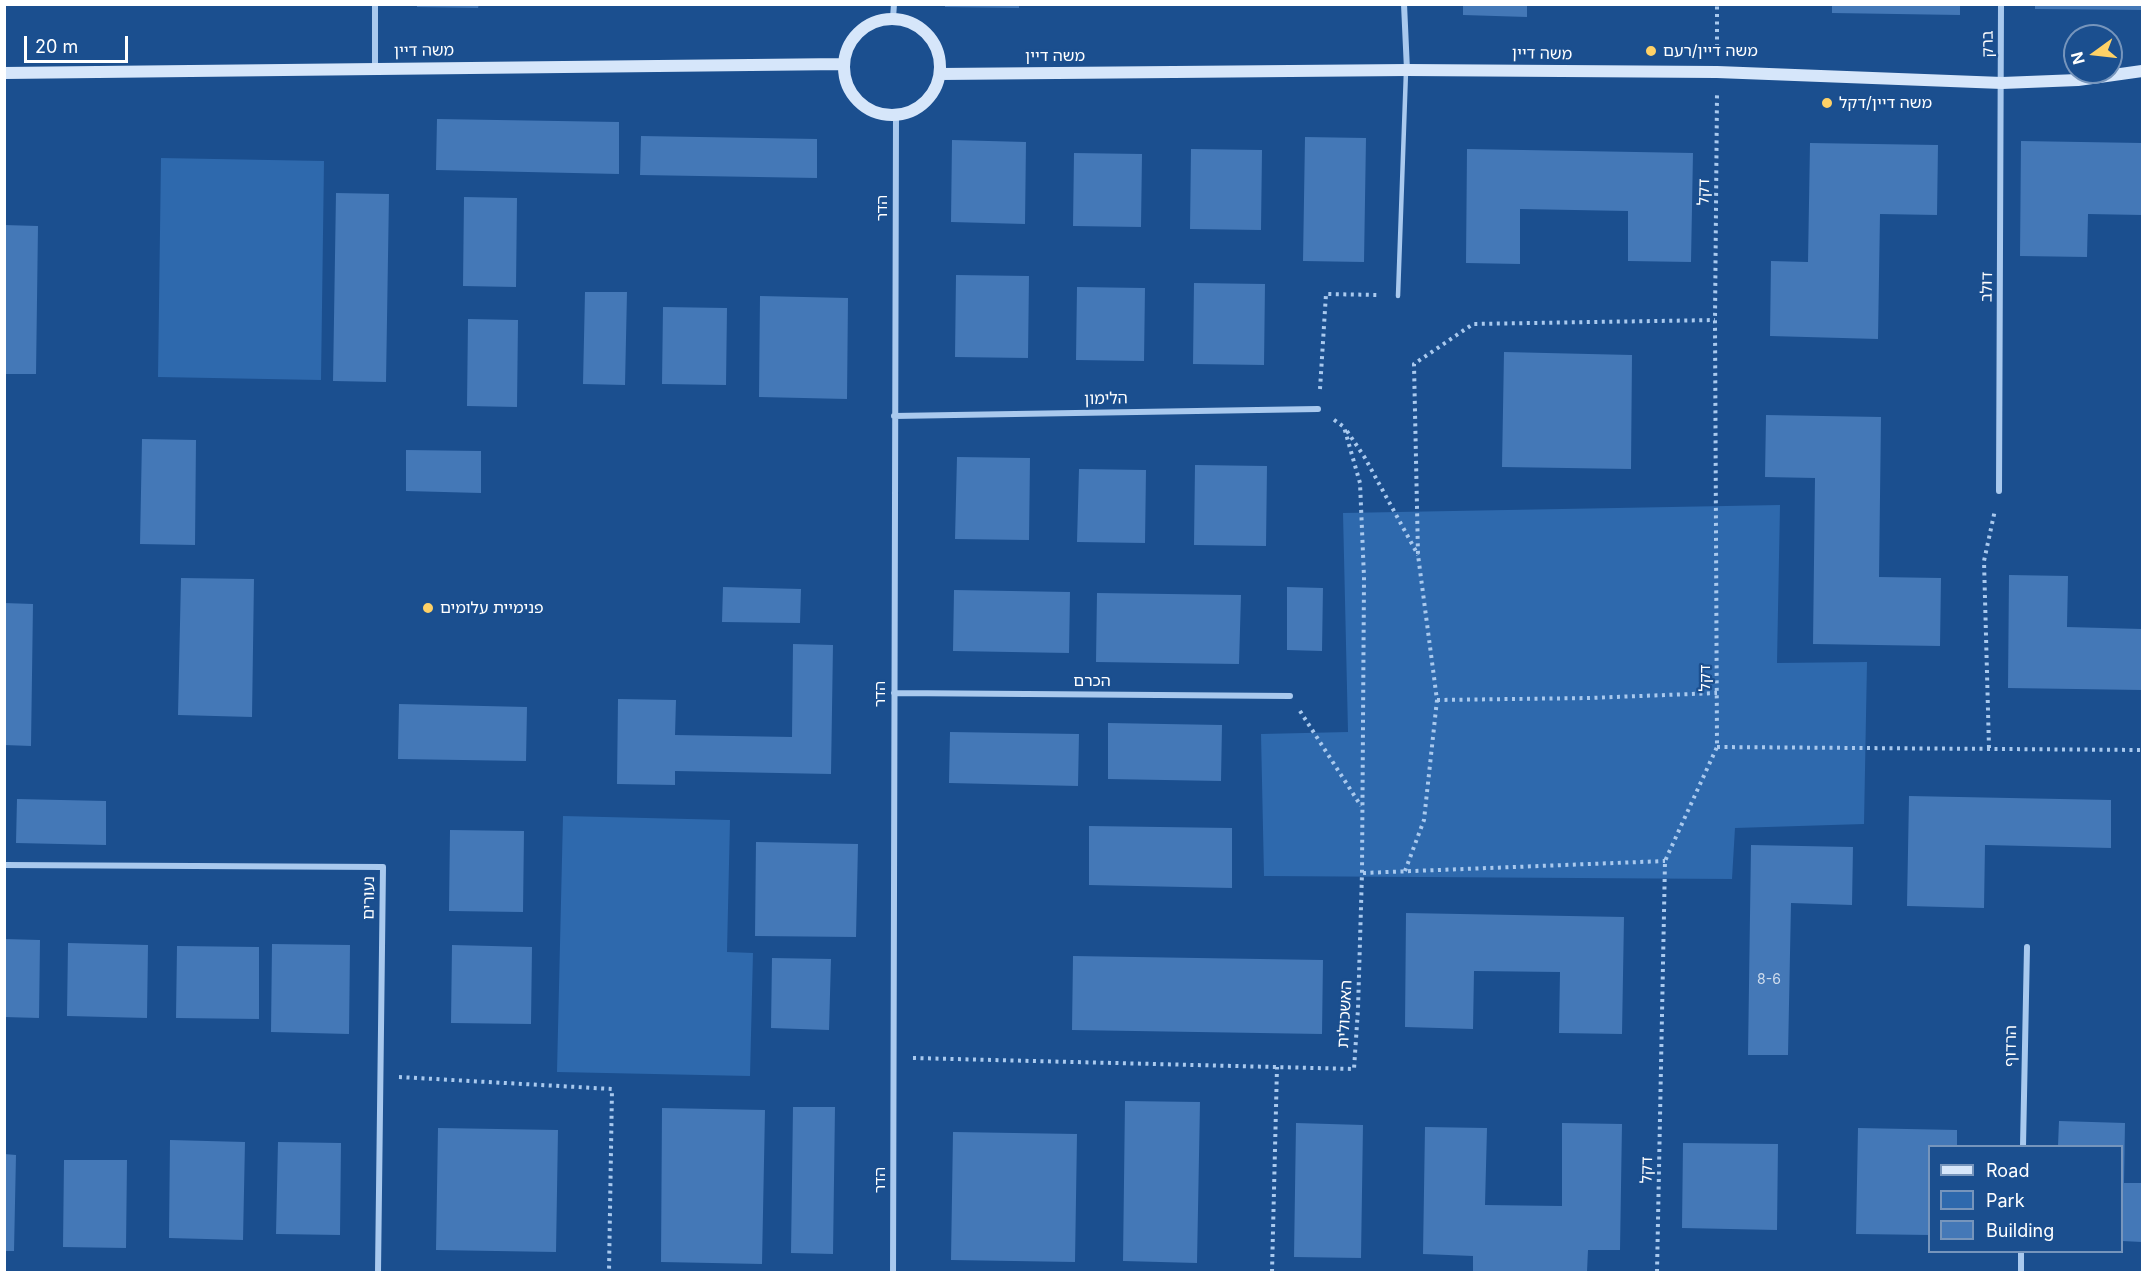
<!DOCTYPE html>
<html>
<head>
<meta charset="utf-8">
<style>
	body { margin:0 }
	#map { position:relative; width:2147px; height:1277px; overflow:hidden; background:#1b4f8f; font-family:Inter,sans-serif }
	canvas { display:block }
	.frame { position:absolute; inset:0; border:6px solid #fff; pointer-events:none }
	.legend { position:absolute; left:1928px; top:1145px; width:195px; height:108px; box-sizing:border-box; background:#1b4f8f; border:2px solid #7695bc; margin:0; padding:8px 10px; list-style:none; font-size:18px; color:#fff }
	.legend li { display:flex; align-items:center; gap:12px; height:30px }
	.legend b { width:30px; border:2px solid #7695bc }
	.north { position:absolute; left:2063px; top:24px; width:60px; height:60px; box-sizing:border-box; background:#1b4f8f; border:2px solid #7695bc; border-radius:50%; rotate:255deg; font-size:16px; font-weight:700; line-height:24px; text-align:center; color:#fff }
	.north::after { content:''; display:block; margin:auto; width:21px; height:27px; background:#ffd166; clip-path:polygon(50% 0,100% 100%,50% 72%,0 100%) }
	.scale { position:absolute; left:24px; top:36px; width:104px; height:27px; box-sizing:border-box; border:3px solid #fff; border-top:0; padding-left:8px; font-size:18px; line-height:21px; white-space:nowrap; color:#fff; -webkit-text-stroke:4px #1b4f8f; paint-order:stroke }
</style>
</head>
<body>
<div id="map">
<canvas width="2147" height="1277"></canvas>
<div class="frame"></div>
<ul class="legend">
<li><b style="height:8px;background:#d6e6fa"></b>Road</li>
<li><b style="height:16px;background:#2e69ad"></b>Park</li>
<li><b style="height:16px;background:#4478b7"></b>Building</li>
</ul>
<div class="north">N</div>
<div class="scale">20 m</div>
</div>
<script>
const ctx = document.querySelector('canvas').getContext('2d');
ctx.lineJoin = 'round';
function fill(path, color) {
  ctx.fillStyle = color;
  ctx.fill(path, 'evenodd');
}
function strokePath(path, color, width, dash) {
  ctx.strokeStyle = color;
  ctx.lineWidth = width;
  ctx.lineCap = dash ? 'butt' : 'round';
  ctx.setLineDash(dash || []);
  ctx.stroke(path);
}
function label(font, color, halo, rows, align = 'center') {
  ctx.font = font + ' Inter,"Noto Sans Hebrew",sans-serif';
  ctx.lineWidth = 4.5;
  ctx.setLineDash([]);
  ctx.textBaseline = 'middle';
  ctx.strokeStyle = halo;
  ctx.fillStyle = color;
  for (const [text, x, y, turn = 0] of rows) {
    ctx.save();
    ctx.translate(x, y);
    ctx.rotate((+turn || 0) * Math.PI / 180);
    ctx.textAlign = isNaN(turn) ? turn : align;
    if (halo) ctx.strokeText(text, 0, 0);
    ctx.fillText(text, 0, 0);
    ctx.restore();
  }
}
const green = new Path2D(`
	M161 158 324 161 321 380 158 377Z
	M1780 505 1777 663 1867 662 1864 824 1735 828 1732 879 1264 876 1261 734 1348 732 1343 513Z
	M563 816 730 820 727 952 753 953 750 1076 557 1072Z`);
const building = new Path2D(`
	M417 4H479L478 8 417 7Z
	M945 4H1019V8L945 7Z
	M1463 4H1527V17L1463 15Z
	M1832 4H1960V15L1832 13Z
	M2035 4H2142V10L2035 9Z
	M437 119 619 122V174L436 170Z
	M641 136 817 139V178L640 175Z
	M1305 137 1366 138 1364 262 1303 261Z
	M952 140 1026 142 1025 224 951 222Z
	M2021 141 2142 143V215L2088 214 2087 257 2020 256Z
	M1810 143 1938 145 1937 215 1880 214 1878 339 1770 336 1771 261 1808 262Z
	M1191 149 1262 150 1261 230 1190 229Z
	M1467 149 1693 153 1691 262 1628 261V211L1520 209V264L1466 263Z
	M1074 153 1142 154 1141 227 1073 226Z
	M336 193 389 194 386 382 333 381Z
	M464 197 517 198 516 287 463 286Z
	M4 225 38 226 36 374H4Z
	M956 275 1029 276 1028 358 955 357Z
	M1194 283 1265 284 1264 365 1193 364Z
	M1077 287 1145 288 1144 361 1076 360Z
	M585 292H627L625 385 583 384Z
	M760 296 848 298 847 399 759 397Z
	M663 307 727 308 726 385 662 384Z
	M468 319 518 320 517 407 467 406Z
	M1504 352 1632 355 1631 469 1502 467Z
	M1766 415 1881 417 1879 577 1941 578 1940 646 1813 644 1815 478 1765 477Z
	M142 439 196 440 195 545 140 544Z
	M406 450 481 451V493L406 491Z
	M957 457 1030 458 1029 540 955 539Z
	M1195 465 1267 466 1266 546 1194 545Z
	M1079 469 1146 470 1145 543 1077 542Z
	M2009 575 2068 576 2067 627 2142 629V690L2008 688Z
	M181 578 254 579 252 717 178 715Z
	M723 587 801 589 800 623 722 622Z
	M1287 587 1323 588 1322 651 1287 650Z
	M954 590 1070 592 1069 653 953 651Z
	M1097 593 1241 595 1239 664 1096 662Z
	M4 603 33 604 31 746 4 745Z
	M793 644 833 645 831 774 675 771V785L617 784 618 699 676 700 675 735 792 737Z
	M399 704 527 707 526 761 398 759Z
	M1108 723 1222 725 1221 781 1108 779Z
	M950 732 1079 734 1078 786 949 783Z
	M1909 796 2111 800V848L1985 845 1984 908 1907 906Z
	M17 799 106 801V845L16 843Z
	M1089 826 1232 828V888L1089 885Z
	M450 830 524 831 523 912 449 911Z
	M756 842 858 844 856 937 755 936Z
	M1751 845 1853 847 1852 905 1791 903 1788 1055H1748Z
	M1406 913 1624 917 1622 1034 1559 1033 1560 972 1474 971 1473 1029 1405 1027Z
	M4 939 40 940 39 1018 4 1017Z
	M68 943 148 945 147 1018 67 1016Z
	M272 944 350 945 349 1034 271 1032Z
	M452 945 532 947 531 1024 451 1023Z
	M177 946 259 947V1019L176 1018Z
	M1073 956 1323 960 1322 1034 1072 1030Z
	M772 958 831 959 829 1030 771 1028Z
	M1125 1101 1200 1102 1197 1263 1123 1261Z
	M793 1107H835L833 1254 791 1253Z
	M662 1108 765 1110 762 1264 661 1262Z
	M2059 1121 2125 1123 2124 1183H2142V1242L2122 1241V1146H2058Z
	M1296 1123 1363 1125 1361 1258 1294 1257Z
	M1562 1123 1622 1124 1620 1250H1588L1587 1272H1473V1256L1423 1254 1425 1127 1487 1128 1485 1205 1562 1206Z
	M438 1128 558 1130 556 1252 436 1250Z
	M1858 1128 1957 1130V1146H1930V1235L1856 1234Z
	M953 1132 1077 1134 1075 1262 951 1260Z
	M170 1140 245 1142 243 1240 169 1238Z
	M278 1142 341 1143 340 1235 276 1234Z
	M1683 1143 1778 1144 1777 1230 1682 1228Z
	M4 1154 16 1155 14 1251H4Z
	M64 1160H127L126 1248 63 1247Z`);
const path = new Path2D(`
	M1717 47V4
	M1320 389 1326 294 1380 295
	M1347 431 1365 458 1418 555
	M1437 700 1589 698 1717 693
	M1300 711 1361 806
	M1717 747 2142 750
	M1989 748 1984 561 1995 510
	M1405 871 1424 820 1437 700 1418 555 1414 364 1473 324 1715 320
	M1363 873 1665 861
	M913 1058 1354 1069 1358 1009 1362 873 1364 577 1360 483 1344 427 1333 419
	M399 1077 612 1089 609 1272
	M1272 1272 1277 1067
	M1657 1272 1665 861 1717 747 1715 320 1717 94`);
const lane = new Path2D(`
	M1398 296 1406 71`);
const street = new Path2D(`
	M375 4V68
	M1404 4 1407 70
	M893 18 894 4
	M894 416 1318 409
	M1999 491 2001 4
	M894 693 1290 696
	M4 865 383 867 378 1272
	M2023 1146 2027 947
	M893 1272 896 115
	M2021 1272V1252`);
const secondary = new Path2D(`
	M844 67a48 48 0 1 1 96 0a48 48 0 1 1-96 0Z
	M4 73 844 64
	M940 74 1407 70 1717 72 2002 83 2078 80 2142 71`);
const markers = [
	[1651,51,6,"#ffd166"],
	[1827,103,6,"#ffd166"],
	[428,608,6,"#ffd166"]
];
const numberNames = [
	["8-6",1769,980]
];
const streetNames = [
	["ברק",1988,44,-91],
	["משה דיין",424,51,-1],
	["משה דיין",1542,54,1],
	["משה דיין",1055,56],
	["דקל",1704,192,-89],
	["הדר",882,208,-90],
	["דולב",1987,287,-89],
	["הלימון",1106,399,-1],
	["דקל",1705,678,-90],
	["הכרם",1092,681],
	["הדר",880,694,-90],
	["נעורים",369,898,-89],
	["האשכולית",1345,1014,-87],
	["הרדוף",2011,1046,-89],
	["דקל",1647,1170,-89],
	["הדר",880,1180,-90]
];
const poiNames = [
	["משה דיין/רעם",1663,51],
	["משה דיין/דקל",1839,103],
	["פנימיית עלומים",440,608]
];
fill(green, '#2e69ad');
fill(building, '#4478b7');
strokePath(path, '#a9c9ee', 4, [3, 4.5]);
strokePath(lane, '#a9c9ee', 4.5);
strokePath(street, '#a9c9ee', 6);
strokePath(secondary, '#d6e6fa', 12);
for (const [x, y, r, color] of markers) {
  const dot = new Path2D();
  dot.arc(x, y, r, 0, 2 * Math.PI);
  ctx.fillStyle = color;
  ctx.fill(dot);
  strokePath(dot, '#1b4f8f', 2);
}
label('14px', '#d0dded', null, numberNames);
label('16px', '#fff', '#1b4f8f', streetNames);
label('16px', '#fff', '#1b4f8f', poiNames, 'left');
</script>
</body>
</html>
